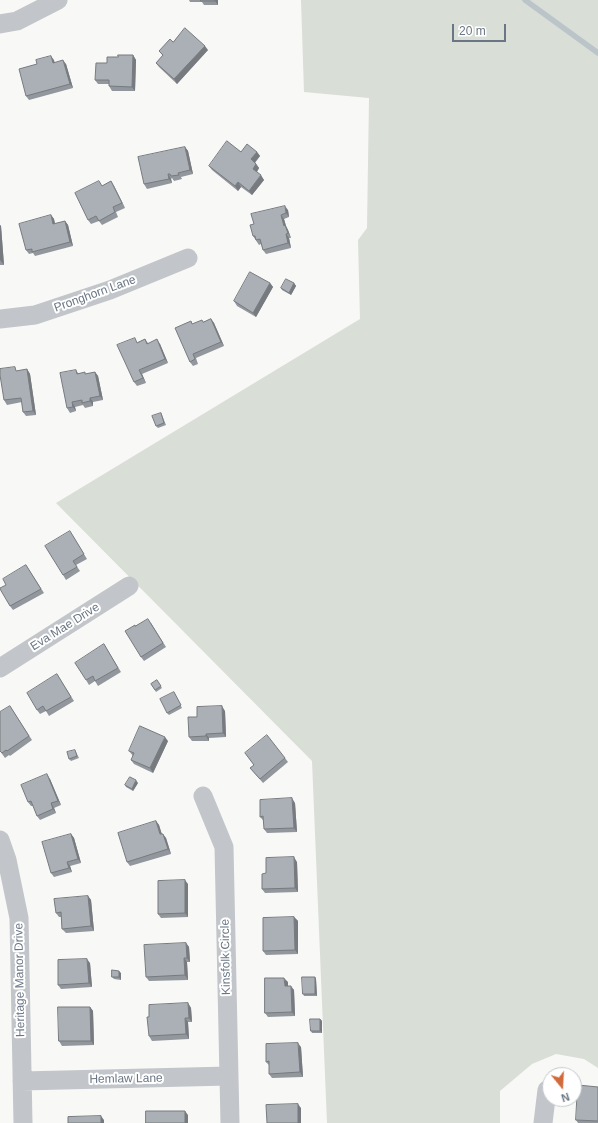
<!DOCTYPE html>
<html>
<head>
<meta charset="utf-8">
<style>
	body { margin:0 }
	#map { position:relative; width:598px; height:1123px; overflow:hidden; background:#f8f8f6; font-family:Arial,sans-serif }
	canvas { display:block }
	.north { position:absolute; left:542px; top:1067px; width:40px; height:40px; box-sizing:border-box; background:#fff; border:1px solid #c3c8ce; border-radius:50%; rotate:162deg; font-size:11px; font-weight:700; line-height:16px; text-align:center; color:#6a7684 }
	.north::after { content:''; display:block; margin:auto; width:14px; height:18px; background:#d26b3c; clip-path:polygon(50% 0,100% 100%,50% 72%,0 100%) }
	.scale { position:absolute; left:452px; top:24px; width:54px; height:18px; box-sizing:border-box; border:2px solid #6a7684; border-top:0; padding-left:5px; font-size:12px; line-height:14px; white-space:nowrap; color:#6a7684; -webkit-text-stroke:3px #fff; paint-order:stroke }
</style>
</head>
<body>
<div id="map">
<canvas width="598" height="1123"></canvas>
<div class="north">N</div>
<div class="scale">20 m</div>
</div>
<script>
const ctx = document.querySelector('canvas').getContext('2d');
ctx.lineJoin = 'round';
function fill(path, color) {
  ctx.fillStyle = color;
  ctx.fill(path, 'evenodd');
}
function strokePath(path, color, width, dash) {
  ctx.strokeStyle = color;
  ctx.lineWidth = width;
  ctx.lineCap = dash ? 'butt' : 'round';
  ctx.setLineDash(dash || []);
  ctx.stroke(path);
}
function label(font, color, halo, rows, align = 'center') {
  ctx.font = font + ' Arial,sans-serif';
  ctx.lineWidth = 4;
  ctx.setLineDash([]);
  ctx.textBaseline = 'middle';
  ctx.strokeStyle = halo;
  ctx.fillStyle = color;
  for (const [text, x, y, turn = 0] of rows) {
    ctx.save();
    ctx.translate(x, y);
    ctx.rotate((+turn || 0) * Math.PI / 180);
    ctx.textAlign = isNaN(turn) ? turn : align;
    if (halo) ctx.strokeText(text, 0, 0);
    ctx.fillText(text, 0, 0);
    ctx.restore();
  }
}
const green = new Path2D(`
	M301 0H598V1068L584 1059 556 1054 532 1064 500 1091V1123H327L312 761 56 503 360 319 358 240 367 228 369 98 304 92Z`);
const stream = new Path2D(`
	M525 0 598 53`);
const street = new Path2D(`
	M0 24 17 21 58 0
	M0 319 35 315 110 290 188 258
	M0 668 129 586
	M203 796 224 847 230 1123
	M0 840 7 860 19 918 23 1123
	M22 1081 229 1076
	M543 1123 547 1090`);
const wall = new Path2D(`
	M189 0H218V5H204L202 2H190Z
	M173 42 208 50 177 84 159 67 156 63 163 56 159 51Z
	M133 55 136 60 135 91H112L109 86V84H98L95 80 107 63 118 57Z
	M54 60V63L66 64 73 88 29 100 26 96Z
	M185 147 188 151 193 174 181 177 182 179 174 181 172 178 171 179 172 183 147 189 144 184Z
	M241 152H257L260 156 255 162 259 168 257 172 264 180 252 195 241 187 238 191 212 170 209 166Z
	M111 181 114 186 125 208 116 212 118 217 102 225 99 221 91 224 88 220 102 186Z
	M288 210 289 217 284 219 286 226 288 230 291 238H289L291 248 266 254 263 250 261 244 259 245 253 236Z
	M51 215 54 219 55 224 65 221 68 225 73 246 35 256 33 253 29 254 26 250Z
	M0 225 1 226 4 265H0Z
	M270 283 273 287 256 317 237 306 234 301Z
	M294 283 296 286 291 295 282 290 281 288Z
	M211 319 214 323 224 346 196 358 198 364 193 366 190 362 193 324 203 322Z
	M145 339 148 343 160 344 168 363 142 374 146 383 137 386 134 382 138 342Z
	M27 369 30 374 36 415 26 416 23 412 22 402 7 405 4 400 18 371Z
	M76 370 78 373 86 374 95 372 98 376 103 400 93 402V406L85 408 83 405 75 407 76 411 70 413 67 408Z
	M161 413 162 415 166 425 158 428 156 426Z
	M73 536 87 559 76 565 80 571 66 580 63 575Z
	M26 565 44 593 13 610 10 606 6 585Z
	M151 623 166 647 144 661 141 657 136 626Z
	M104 644 121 672 98 686 95 681 89 685 86 680Z
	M57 674 74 701 49 716 46 711 40 714 37 710Z
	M157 680 162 688 156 692 151 684Z
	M174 692 182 708 169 715 167 713Z
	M10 706 32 740 10 756 9 755 5 758 0 751Z
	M225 711 226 737 209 738V741H192L189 737 197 717Z
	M168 741 153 773 134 764 131 760 133 756 129 751Z
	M75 750 79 758 71 761 69 759Z
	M245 753 285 758 288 762 263 783 250 768 254 765Z
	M50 779 61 805 54 808 56 813 40 820 37 816 33 806H31L28 802Z
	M138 783 133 791 126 787 125 785Z
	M295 803 297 832 267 833 264 829V821L260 817Z
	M156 821 159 825 162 834 166 838 171 854 130 866 127 862Z
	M71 834 74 838 81 863 70 866 72 872 54 877 51 873Z
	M297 862 298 892 265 893 262 889 266 873Z
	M188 884V917L161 918 158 914Z
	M88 896 91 900 94 931 66 933 62 929 61 917H59L56 913Z
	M294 917 298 921V954L266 955 263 951Z
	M186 943 189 947 190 962H187L188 980 149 981 146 977Z
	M90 963 92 987 61 989 58 985Z
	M121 973V980L114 979 112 977Z
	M315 977 316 979 317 996H304L303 994Z
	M288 982V986L294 990 295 1016 268 1017 265 1013Z
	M188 1003 191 1008 192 1022H188L189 1039 152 1041 149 1036Z
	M90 1007 93 1011 94 1045 62 1046 59 1041Z
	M320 1019 322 1021V1033H312L311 1031Z
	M301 1047 303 1077 272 1078 269 1074V1065L266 1062Z
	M598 1087V1123H578L576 1120Z`);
const shadedWall = new Path2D(`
	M215 0H218V5L215 1Z
	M205 46 208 50 177 84 174 79Z
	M133 55 136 60 135 91 132 87Z
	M51 56 54 60 56 67 53 63Z
	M63 60 66 64 73 88 70 84Z
	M185 147 188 151 193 174 190 170Z
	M257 152 260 156 254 164 251 159Z
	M256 164 259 168 256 173 253 169Z
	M168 174 171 179 172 183 169 179Z
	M261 175 264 180 252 195 249 191Z
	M111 181 114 186 125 208 122 203Z
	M238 182 241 187 238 191 235 186Z
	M285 206 288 210 289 217 286 213Z
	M51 215 54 219 56 229 53 224Z
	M281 215 284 219 286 226 288 230 291 238 284 226Z
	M65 221 68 225 73 246 70 242Z
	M0 225 1 226 4 265 0 260Z
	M286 234 289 238 291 248 288 243Z
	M270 283 273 287 256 317 253 313Z
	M294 283 296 286 291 295 289 293Z
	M211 319 214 323 224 346 221 342Z
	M157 339 160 344 168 363 165 359Z
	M27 369 30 374 36 415 33 411Z
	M139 370 142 374 146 383 143 378Z
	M95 372 98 376 103 400 100 396Z
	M90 398 93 402V406L90 401Z
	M72 402 75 407 76 411 73 407Z
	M222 706 225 711 226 737 223 733Z
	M206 734 209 738V741L206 736Z
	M165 737 168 741 153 773 150 768Z
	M47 774 50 779 61 805 58 801Z
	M136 780 138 783 133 791 132 789Z
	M292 798 295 803 297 832 294 828Z
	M51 803 54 808 56 813 53 809Z
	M156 821 159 825 163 839 160 834Z
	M71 834 74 838 81 863 78 859Z
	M163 834 166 838 171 854 168 849Z
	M294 857 297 862 298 892 295 888Z
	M67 862 70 866 72 872 69 868Z
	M185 880 188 884V917L185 913Z
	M88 896 91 900 94 931 91 926Z
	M294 917 298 921V954L295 950Z
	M186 943 189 947 190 962 187 958Z
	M184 958 187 962 188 980 185 975Z
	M87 959 90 963 92 987 89 983Z
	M119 971 121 973V980L119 977Z
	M315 977 316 979 317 996 315 994Z
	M284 978 288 982V990L285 986Z
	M291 986 294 990 295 1016 292 1012Z
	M188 1003 191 1008 192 1022 189 1018Z
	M90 1007 93 1011 94 1045 91 1041Z
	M185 1018 188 1022 189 1039 186 1034Z
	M320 1019 322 1021V1033L320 1031Z
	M298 1043 301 1047 303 1077 300 1072Z
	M298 1104 301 1108V1123H298Z
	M185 1111 188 1115V1123H185Z
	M101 1116 104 1120V1123H101Z`);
const building = new Path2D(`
	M201 0H215V1H201Z
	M185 28 205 46 174 79 156 63 163 55 159 51 170 39 173 42Z
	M118 55H133L132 87 109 86V80H95L96 63H107V57H118Z
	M51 56 53 63 63 60 70 84 26 96 19 69 37 64 36 60Z
	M227 141 241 152 247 144 257 152 251 159 256 164 253 169 261 175 249 191 238 182 235 186 209 166Z
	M185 147 190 170 178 173 179 175 171 176 170 174H168L169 179 144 184 138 157Z
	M99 181 102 186 111 181 122 203 113 207 115 212 99 221 96 216 88 220 75 193Z
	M285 206 286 213 281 215 284 226 285 225 288 233 286 234 288 243 263 250 260 239 256 240 255 236H253L250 225 254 224 251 214Z
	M51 215 53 224 65 221 70 242 32 252V249L26 250 19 224Z
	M250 272 270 283 253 313 234 301Z
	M286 279 294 283 289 293 281 288Z
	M211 319 221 342 193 354 195 359 190 362 175 328 191 321 192 324 202 320 203 322Z
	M135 338 137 343 145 339 147 344 157 339 165 359 139 370 143 378 134 382 117 345Z
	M15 367 16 371 27 369 33 411 23 412 21 398 4 400 0 375V369Z
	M76 370 77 374 85 372V374L95 372 100 396 90 398V401L82 403V400L72 402 73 407 67 408 60 373Z
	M161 413 164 423 156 426 152 416Z
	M70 531 84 554 73 561 77 567 63 575 45 546Z
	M26 565 41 589 10 606 0 589V588L6 585 3 579Z
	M148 619 163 643 141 657 125 631 135 625V626Z
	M104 644 118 668 95 681 93 676 86 680 75 663Z
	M57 674 71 697 46 711 43 706 37 710 27 693Z
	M157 680 161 686 155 690 151 684Z
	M174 692 181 705 167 713 160 699Z
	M10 706 29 736 7 751 6 750 2 753 0 751V712Z
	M222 706 223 733 206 734V736L189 737 188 717H197V707Z
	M140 726 165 737 150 768 131 760 134 753 129 751Z
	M267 735 285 758 260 779 250 768 254 765 245 753Z
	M75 750 77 756 69 759 67 752Z
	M47 774 58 801 51 803 53 809 37 816 31 801 28 802 21 785Z
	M130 777 136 780 132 789 125 785Z
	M292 798 294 828 264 829 263 816 260 817V800Z
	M156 821 160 834H163L168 849 127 862 118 833Z
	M71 834 78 859 67 862 69 868 51 873 42 842Z
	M294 857 295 888 262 889V874L266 873V858Z
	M185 880V913L158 914V881Z
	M88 896 91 926 62 929 61 912 56 913 54 899Z
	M294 917 295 950 263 951V918Z
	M186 943 187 958H184L185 975 146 977 144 945Z
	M87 959 89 983 58 985V960Z
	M112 970 119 971V977H112Z
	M302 977H315V994H303Z
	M265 978H284L285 986H291L292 1012 265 1013Z
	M188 1003 189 1018H185L186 1034 149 1036 147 1017H149V1005Z
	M58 1007H90L91 1041H59Z
	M310 1019H320V1031H311Z
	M298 1043 300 1072 269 1074V1061L266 1062V1044Z
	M578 1085 598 1087V1121L576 1120Z
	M298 1104V1123H267L266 1105Z
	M146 1111H185V1123H146Z
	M101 1116V1123H68V1117Z`);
const streetNames = [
	["Pronghorn Lane",95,294,-20],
	["Eva Mae Drive",65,627,-32],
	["Kinsfolk Circle",226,957,-91],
	["Heritage Manor Drive",20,980,-91],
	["Hemlaw Lane",126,1079,-1]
];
fill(green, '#d9ded7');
strokePath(stream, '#bbc4c8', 5.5);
strokePath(street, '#c2c5c9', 19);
fill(wall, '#92979d');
fill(shadedWall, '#777b7f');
fill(building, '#aab0b6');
strokePath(building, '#777b7f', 1);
label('12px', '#6a7684', '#fff', streetNames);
</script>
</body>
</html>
